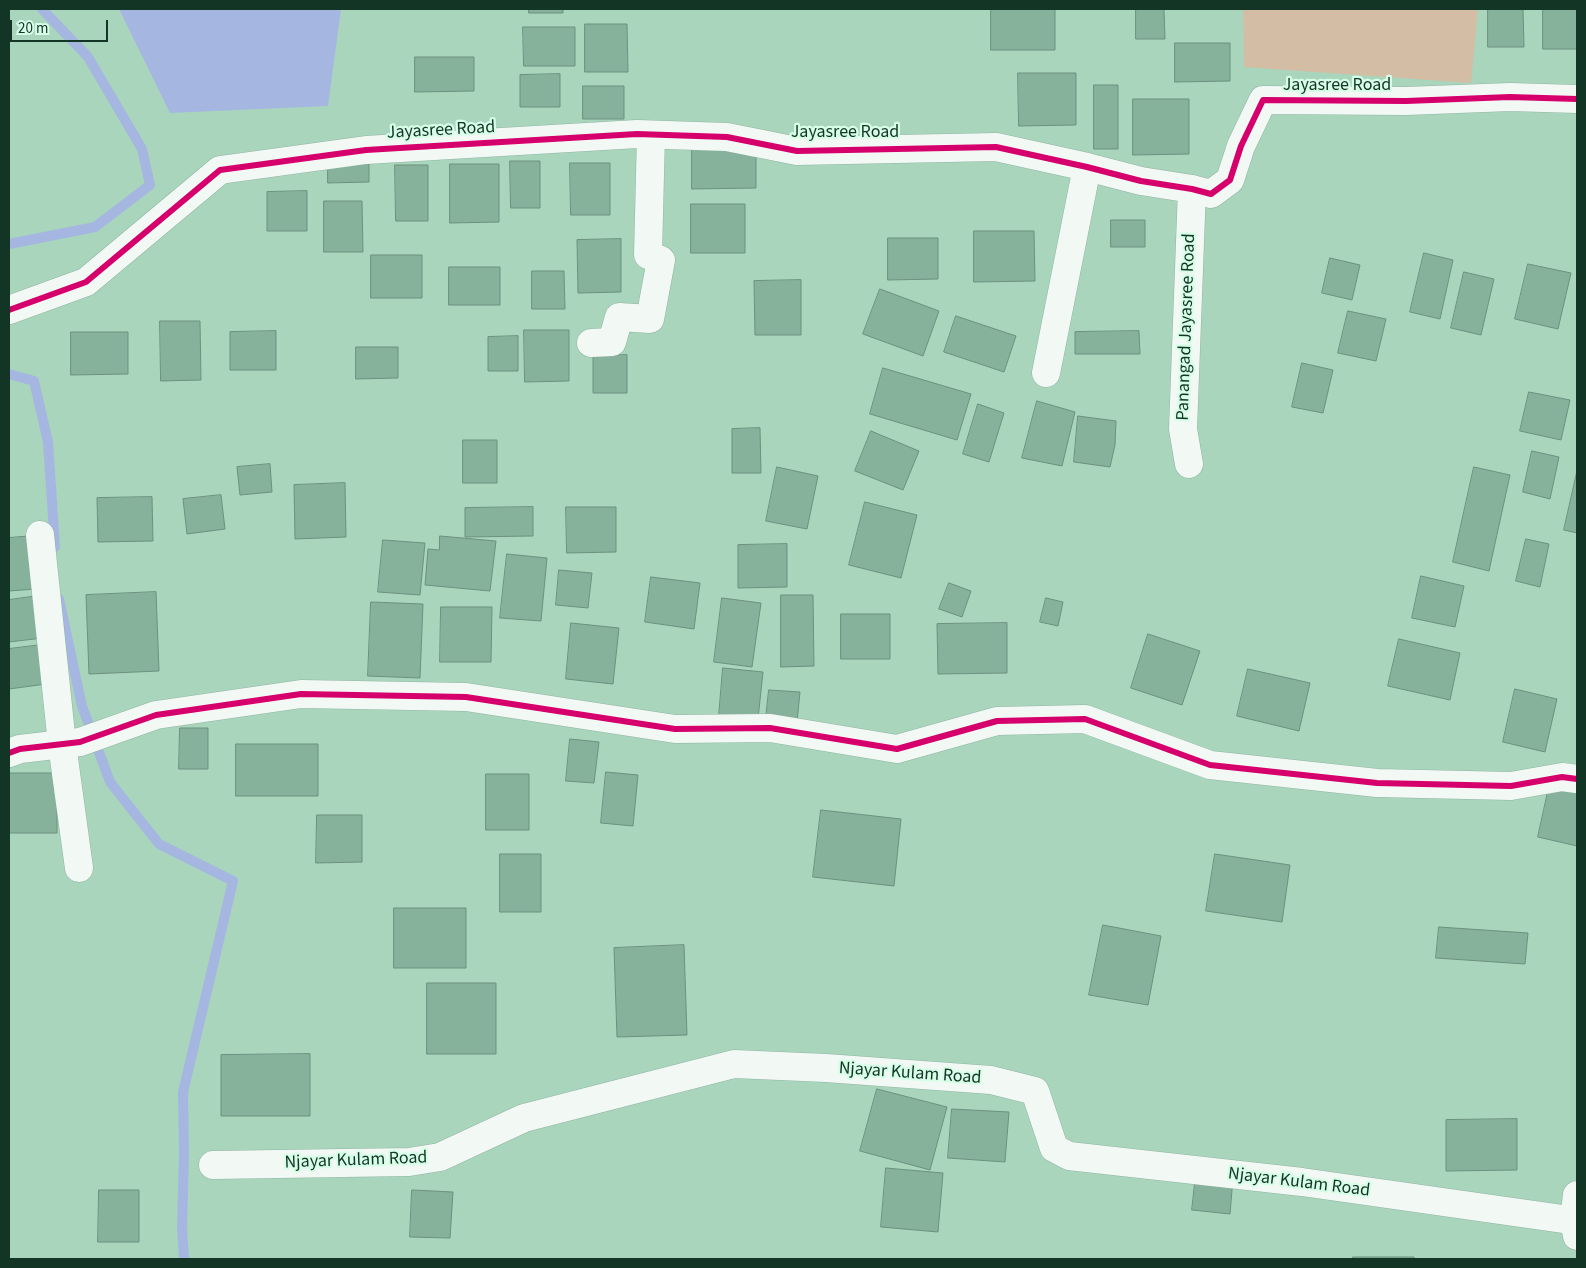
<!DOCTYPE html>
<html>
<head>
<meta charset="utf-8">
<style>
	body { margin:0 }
	#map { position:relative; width:1586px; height:1268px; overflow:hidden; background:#a8d5bc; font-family:"Source Sans 3",sans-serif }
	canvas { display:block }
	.frame { position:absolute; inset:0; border:10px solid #133525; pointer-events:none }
	.scale { position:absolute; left:10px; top:20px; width:98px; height:22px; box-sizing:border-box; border:2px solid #133525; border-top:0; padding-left:6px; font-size:15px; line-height:18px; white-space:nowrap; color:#133525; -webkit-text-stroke:4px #d7fee7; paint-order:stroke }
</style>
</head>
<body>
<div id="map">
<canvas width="1586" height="1268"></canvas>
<div class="frame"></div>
<div class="scale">20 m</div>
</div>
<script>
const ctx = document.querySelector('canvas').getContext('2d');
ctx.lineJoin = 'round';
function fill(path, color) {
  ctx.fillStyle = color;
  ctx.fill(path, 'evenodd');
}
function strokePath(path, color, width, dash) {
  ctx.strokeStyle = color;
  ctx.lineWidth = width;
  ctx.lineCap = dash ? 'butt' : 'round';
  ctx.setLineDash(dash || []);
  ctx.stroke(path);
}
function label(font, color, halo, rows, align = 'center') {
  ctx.font = font + ' "Source Sans 3",sans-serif';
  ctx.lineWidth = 4.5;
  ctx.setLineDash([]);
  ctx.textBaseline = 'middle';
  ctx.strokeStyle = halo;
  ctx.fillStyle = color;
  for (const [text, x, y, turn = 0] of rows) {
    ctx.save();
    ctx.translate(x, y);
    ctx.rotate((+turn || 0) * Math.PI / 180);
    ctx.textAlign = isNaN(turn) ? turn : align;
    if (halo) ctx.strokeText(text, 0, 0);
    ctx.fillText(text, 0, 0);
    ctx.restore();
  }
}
const green = new Path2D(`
	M1243 9H1478L1471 83 1244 67Z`);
const water = new Path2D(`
	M119 9H341L328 106 170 113Z`);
const stream = new Path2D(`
	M9 244 95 227 150 185 142 149 88 57 42 9
	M9 374 34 381 48 442 55 547
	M59 599 82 706 110 782 159 844 233 881 183 1092 184 1153 182 1228 184 1259`);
const building = new Path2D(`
	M529 9H563V13H529Z
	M991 9H1055V50H991Z
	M1136 9H1164L1165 39H1136Z
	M1488 9H1523L1524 47H1488Z
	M1543 9H1577V49H1543Z
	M585 24H627L628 72H585Z
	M523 27H575V66H524Z
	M1175 43H1230V81L1175 82Z
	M415 57H474V91L415 92Z
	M1018 73H1076V125L1019 126Z
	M560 74V107H520V75Z
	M1094 85H1118V149H1094Z
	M583 86H624V119H583Z
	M1133 99H1189V154L1133 155Z
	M692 147H756V188L692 189Z
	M510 161H540V208H511Z
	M328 163H369V182L328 183Z
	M570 163H610V215H571Z
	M450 164H499V222L450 223Z
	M395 165H428V221H396Z
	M307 191V231H267V192Z
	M324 201H362L363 252H324Z
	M691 204H745V253H691Z
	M1111 220H1145V247H1111Z
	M974 231H1034L1035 281 974 282Z
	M888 238H938V279L888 280Z
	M621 239V292L578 293 577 240Z
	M1424 253 1453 260 1440 319 1410 312Z
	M371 255H422V298H371Z
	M1330 258 1360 265 1352 300 1322 293Z
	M1528 264 1571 273 1558 329 1515 319Z
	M449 267H500V305H449Z
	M532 271H564L565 309H532Z
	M1464 272 1494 279 1481 335 1451 328Z
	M801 280V335H755L754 281Z
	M880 289 939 311 923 356 863 334Z
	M1348 311 1386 319 1376 361 1338 353Z
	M956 316 1016 336 1004 372 944 352Z
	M160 321H200L201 380 161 381Z
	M524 330H569V381L525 382Z
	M276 331V370H230V332Z
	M1139 331 1140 354H1075V332Z
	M71 332H128V374L71 375Z
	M518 336V371H488V337Z
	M356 347H398V378L356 379Z
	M627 355V393H593V356Z
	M1302 363 1333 370 1323 413 1292 407Z
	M883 368 971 394 957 440 870 414Z
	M1529 392 1570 400 1561 440 1520 431Z
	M1037 401 1075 412 1062 466 1022 458Z
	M978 404 1004 413 989 462 963 454Z
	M1078 416 1116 421 1115 445 1110 467 1074 462Z
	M760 428 761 473H732V429Z
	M871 431 919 451 903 490 855 471Z
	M463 440H497V483H463Z
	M1532 451 1559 457 1550 499 1523 492Z
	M270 464 272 492 240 495 237 467Z
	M777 467 818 476 807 529 766 521Z
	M1474 467 1510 475 1489 571 1453 562Z
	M1577 471V533L1564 530Z
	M345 483 346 537 295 539 294 485Z
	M221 495 225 529 187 534 183 499Z
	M152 497 153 541 98 542 97 498Z
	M865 502 917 515 901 578 849 565Z
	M533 507V536L465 537V508Z
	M566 507H616V552L567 553Z
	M33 536 36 589 9 591V538Z
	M440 536 496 541 490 591 425 585 428 549 439 550Z
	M1526 539 1549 544 1540 587 1516 581Z
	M383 540 425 543 420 595 378 592Z
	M787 544V587L738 588V545Z
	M507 554 547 558 541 621 500 618Z
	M559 570 592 573 588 608 556 605Z
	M1421 576 1464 586 1455 627 1412 618Z
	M651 577 700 583 694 629 645 622Z
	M949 583 971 591 962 617 939 609Z
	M156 592 159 671 89 674 86 595Z
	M781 595H813L814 666 781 667Z
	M38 596 43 638 9 642V600Z
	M722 598 761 603 752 667 714 662Z
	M1046 598 1063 602 1058 626 1040 622Z
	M371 602 423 604 420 678 368 676Z
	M441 607H492L491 662H440Z
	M841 614H890V659H841Z
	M571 623 619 628 613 684 566 679Z
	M1007 623V673L938 674 937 624Z
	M1148 634 1200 651 1182 705 1131 688Z
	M1399 639 1460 653 1450 700 1388 686Z
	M41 645 46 684 9 689V649Z
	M723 668 763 672 758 719 719 716Z
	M1248 669 1310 683 1299 731 1237 716Z
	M1515 689 1557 699 1545 752 1503 742Z
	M769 690 800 692 797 722 766 718Z
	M180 728H208V769H179Z
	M570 739 599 742 594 783 566 781Z
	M236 744H318V796H236Z
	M606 772 638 775 633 826 601 823Z
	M9 773H57V833H9Z
	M486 774H529V830H486Z
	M1549 787 1577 793V846L1538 837Z
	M821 810 901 819 894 886 813 877Z
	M317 815H362V862L316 863Z
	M500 854H541V912H500Z
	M1215 854 1290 865 1282 922 1206 911Z
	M394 908H466V968H394Z
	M1103 925 1161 936 1148 1005 1089 995Z
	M1439 927 1528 933 1525 964 1436 958Z
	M684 945 687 1035 617 1037 614 948Z
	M427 983H496V1054H427Z
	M310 1054V1116H221V1055Z
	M877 1089 947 1107 930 1170 860 1151Z
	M952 1109 1009 1112 1005 1162 948 1158Z
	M1517 1119V1170L1446 1171V1120Z
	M886 1168 943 1173 938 1232 881 1227Z
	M1196 1175 1233 1178 1230 1214 1192 1210Z
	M99 1190H139V1242H98Z
	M412 1190 453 1192 450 1238 410 1237Z
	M1353 1257H1414V1259H1353Z`);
const minor = new Path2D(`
	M9 310 86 282 220 170 366 150 637 134 727 137 797 151 996 147 1087 167 1141 181 1192 189 1211 194 1230 180 1241 146 1263 100 1406 101 1510 97 1577 99
	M591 343 612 342 619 317 650 319 661 260 648 255 651 135
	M1046 373 1087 167
	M1189 464 1183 429 1192 189
	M40 535 62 744 79 868
	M9 753 20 749 80 742 156 715 301 694 466 697 675 729 770 728 897 749 997 721 1085 719 1210 765 1377 783 1511 786 1562 777 1577 779
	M213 1165 409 1162 440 1157 524 1118 734 1064 826 1068 991 1080 1035 1091 1054 1148 1069 1156 1302 1182 1577 1221
	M1577 1195 1574 1220 1577 1236`);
const cycleway = new Path2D(`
	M9 310 86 282 220 170 366 150 637 134 727 137 797 151 996 147 1087 167 1141 181 1192 189 1211 194 1230 180 1241 146 1263 100 1406 101 1510 97 1577 99
	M9 753 20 749 80 742 156 715 301 694 466 697 675 729 770 728 897 749 997 721 1085 719 1210 765 1377 783 1511 786 1562 777 1577 779`);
const streetNames = [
	["Jayasree Road",1337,86],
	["Jayasree Road",441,131,-3],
	["Jayasree Road",845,133],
	["Panangad Jayasree Road",1187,327,-88],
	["Njayar Kulam Road",910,1074,4],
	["Njayar Kulam Road",356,1161,-2],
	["Njayar Kulam Road",1299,1183,7]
];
fill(green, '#d3bda4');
fill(water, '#a5b7e1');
strokePath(stream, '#a5b7e1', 10);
fill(building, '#86b19b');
strokePath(building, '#6c917e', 1);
strokePath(minor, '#91b4a1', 29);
strokePath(minor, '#f2f9f5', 28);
strokePath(cycleway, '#d6006c', 6);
label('18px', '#133525', '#d7fee7', streetNames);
</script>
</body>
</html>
